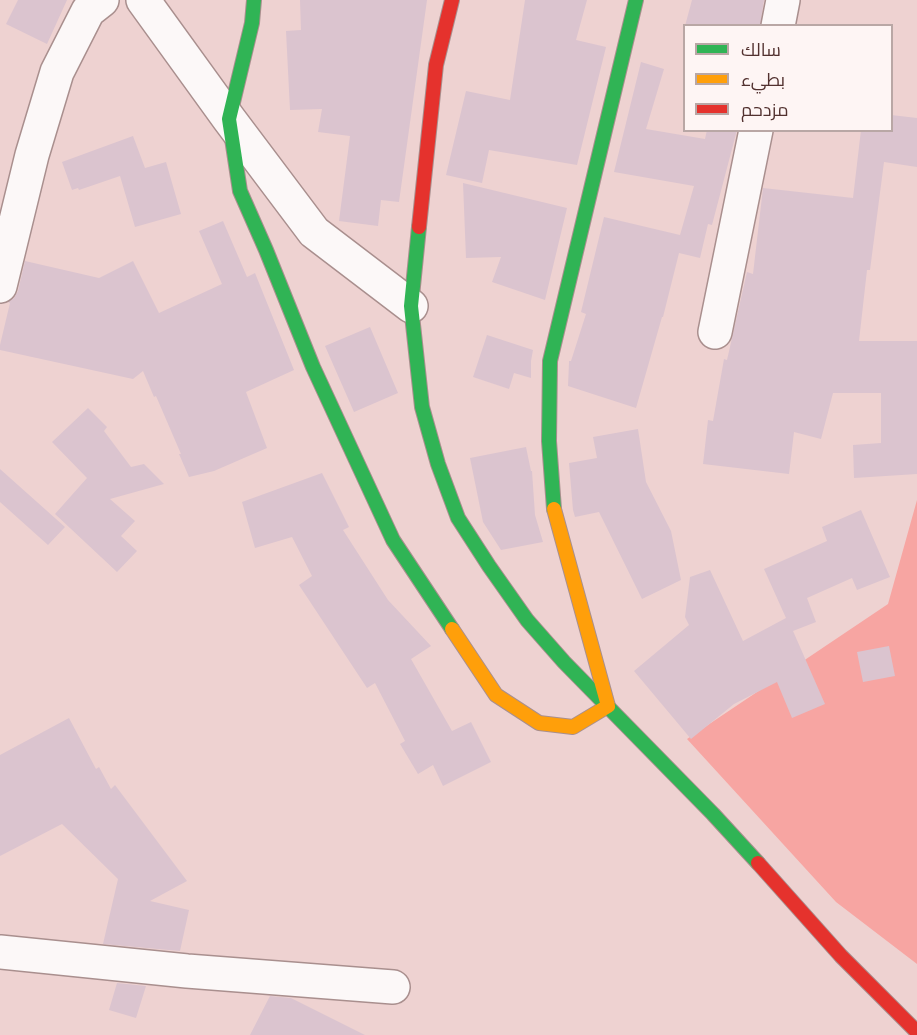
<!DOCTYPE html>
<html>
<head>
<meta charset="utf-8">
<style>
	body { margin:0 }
	#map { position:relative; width:917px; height:1035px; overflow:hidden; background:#eed2d1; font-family:Roboto,Cairo,sans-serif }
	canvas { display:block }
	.legend { position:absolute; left:683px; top:24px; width:210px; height:108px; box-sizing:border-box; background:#fef5f4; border:2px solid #b9a7a5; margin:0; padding:8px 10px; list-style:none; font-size:18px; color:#52312f }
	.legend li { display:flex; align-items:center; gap:12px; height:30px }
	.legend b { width:30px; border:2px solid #b9a7a5 }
</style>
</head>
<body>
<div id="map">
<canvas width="917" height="1035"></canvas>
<ul class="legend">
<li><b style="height:8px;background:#30b455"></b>سالك</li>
<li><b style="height:8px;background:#ff9f0a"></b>بطيء</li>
<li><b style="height:8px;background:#e5322d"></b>مزدحم</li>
</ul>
</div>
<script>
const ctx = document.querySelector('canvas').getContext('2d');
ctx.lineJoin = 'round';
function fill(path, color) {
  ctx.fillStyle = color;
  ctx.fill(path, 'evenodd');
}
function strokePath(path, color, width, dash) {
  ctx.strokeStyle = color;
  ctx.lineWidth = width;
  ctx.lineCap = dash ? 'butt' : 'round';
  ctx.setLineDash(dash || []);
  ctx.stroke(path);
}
const green = new Path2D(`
	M917 500V964L836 902 687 739 888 604Z`);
const building = new Path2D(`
	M18 0H67L47 44 6 24Z
	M300 0H427L399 202 381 200 378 226 339 221 350 136 318 132 322 109 290 110 286 31 301 30Z
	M525 0H587L576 40 606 47 577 165 489 150 482 183 446 175 466 91 510 100Z
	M692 0H764L760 26H685Z
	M641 62 664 69 646 129 705 139 707 130H737L712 225 708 224 700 258 679 253 663 317H662L636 408 568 386 569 363V361H571L586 314 581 312 604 217 680 235 694 186 614 172Z
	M891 115 917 118V167L884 162 870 270H867L859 341H917V474L854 478 853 445 881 443V393H833L821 439 794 432 789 474 703 464 708 420 713 421 724 359 727 360 747 272 753 274 763 188 853 198 861 130H891Z
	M133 136 145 168 166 162 181 214 135 227 120 176 79 190 78 188 72 190 62 162Z
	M463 183 567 208 545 300 492 282 501 257 466 258Z
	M223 221 247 277 255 273 294 370 246 392 267 448 214 471 189 477 179 454H181L156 396 154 397 143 371 133 379 0 350V345L10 303 8 302 14 298 18 291 25 261 99 278 133 261 159 313 222 284 199 231Z
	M370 327 398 393 354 412 325 346Z
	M487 335 533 350 531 361V378L514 373 509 389 473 377Z
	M88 408 107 427 104 431 131 467 144 464 164 484 110 499 135 521 121 536 137 551 117 572 55 514 87 478 52 442Z
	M638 429 646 482 671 531 681 580 642 599 599 512 575 517 573 510 569 463 597 458 593 437Z
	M526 447 531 471H532L535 515 543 542 501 550 483 522 470 458Z
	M0 469 65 527 48 545 0 502Z
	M322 473 349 527 343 530 388 600 431 646 411 659 452 731 471 722 491 762 443 786 433 765 418 774 400 744 405 741 375 683 367 688 299 585 312 576 292 537 255 548 242 502Z
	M861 510 890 577 857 590 852 578 807 598 816 622 793 631 825 704 792 718 777 682 734 704 691 739 634 671 689 625 685 617 690 577 710 570 743 641 786 618 764 569 827 541 822 527Z
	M889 646 895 676 863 682 857 652Z
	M69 718 96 769 99 767 111 789 115 785 187 881 150 901 189 910 180 951 103 944 118 879 62 824 0 856V755Z
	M117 983 146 986 136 1018 109 1010Z
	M270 996 291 998 365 1035H250Z`);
const street = new Path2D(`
	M143 0 229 119 314 232 411 306
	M778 26 783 0
	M0 286 32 155 57 72 88 11 102 0
	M715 332 756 130
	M0 952 187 971 393 987`);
const fast = new Path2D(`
	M254 0 252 23 229 119 240 191 266 250 313 367 393 540 452 629
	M419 227 411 306 422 407 438 464 458 518 489 566 527 620 564 662 713 814 758 863
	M554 509 549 441 550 361 636 0`);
const slow = new Path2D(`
	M452 629 496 695 539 723 573 727 608 706 554 509`);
const jam = new Path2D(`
	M419 227 436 65 452 0
	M758 863 841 956 917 1032`);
fill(green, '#f7a5a2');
fill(building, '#dbc4cf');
strokePath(street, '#a98f8e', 36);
strokePath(fast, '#a98f8e', 16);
strokePath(slow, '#a98f8e', 16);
strokePath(jam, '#a98f8e', 16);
strokePath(street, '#fcf8f8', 33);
strokePath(fast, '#30b455', 14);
strokePath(slow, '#ff9f0a', 14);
strokePath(jam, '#e5322d', 14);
</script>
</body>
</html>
